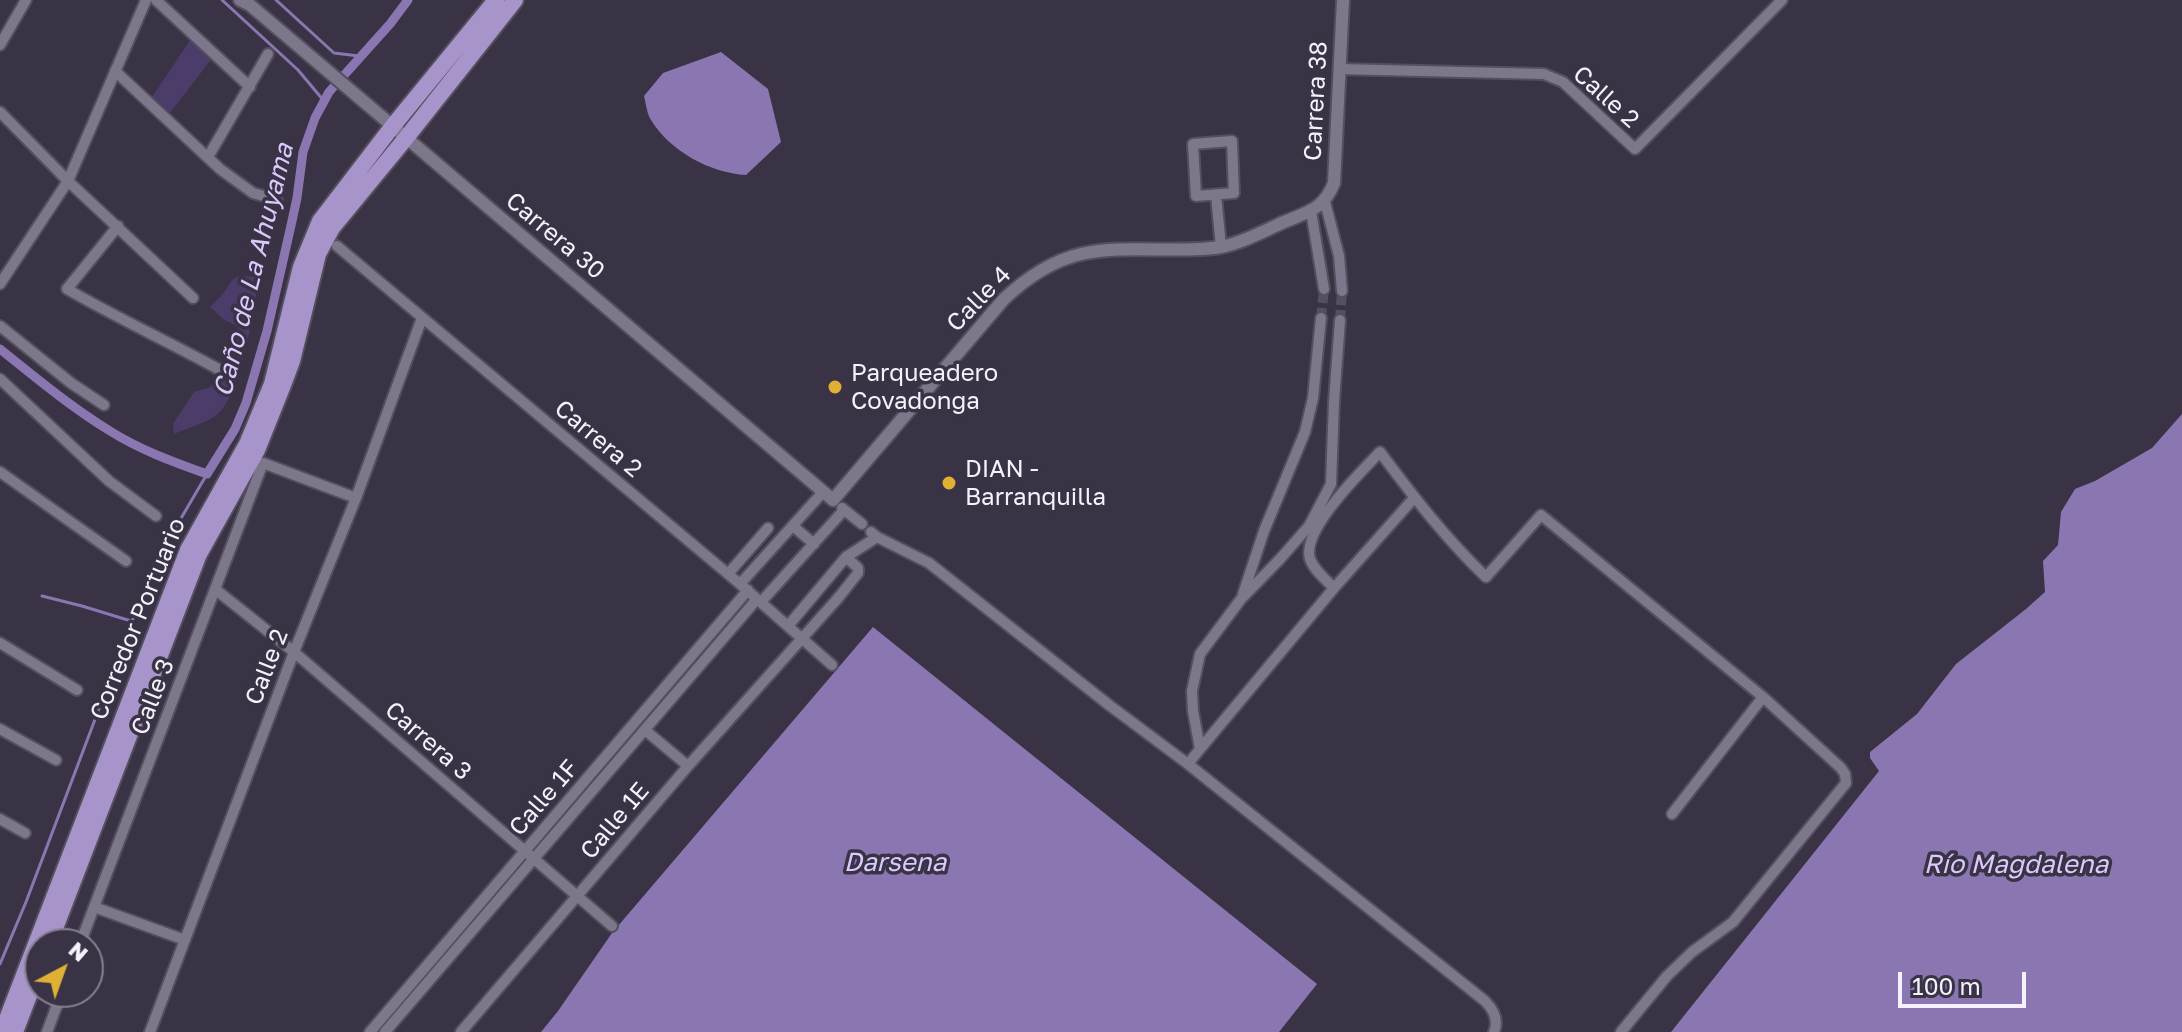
<!DOCTYPE html>
<html>
<head>
<meta charset="utf-8">
<style>
	body { margin:0 }
	#map { position:relative; width:2182px; height:1032px; overflow:hidden; background:#393345; font-family:"Golos Text",sans-serif }
	canvas { display:block }
	.north { position:absolute; left:24px; top:928px; width:80px; height:80px; box-sizing:border-box; background:#393345; border:2px solid #847f8f; border-radius:50%; rotate:41deg; font-size:22px; font-weight:700; line-height:32px; text-align:center; color:#f5f2fd }
	.north::after { content:''; display:block; margin:auto; width:28px; height:36px; background:#e0b034; clip-path:polygon(50% 0,100% 100%,50% 72%,0 100%) }
	.scale { position:absolute; left:1898px; top:972px; width:128px; height:36px; box-sizing:border-box; border:4px solid #f5f2fd; border-top:0; padding-left:10px; font-size:24px; line-height:28px; white-space:nowrap; color:#f5f2fd; -webkit-text-stroke:6px #393345; paint-order:stroke }
</style>
</head>
<body>
<div id="map">
<canvas width="2182" height="1032"></canvas>
<div class="north">N</div>
<div class="scale">100 m</div>
</div>
<script>
const ctx = document.querySelector('canvas').getContext('2d');
ctx.lineJoin = 'round';
function fill(path, color) {
  ctx.fillStyle = color;
  ctx.fill(path, 'evenodd');
}
function strokePath(path, color, width, dash) {
  ctx.strokeStyle = color;
  ctx.lineWidth = width;
  ctx.lineCap = dash ? 'butt' : 'round';
  ctx.setLineDash(dash || []);
  ctx.stroke(path);
}
function label(font, color, halo, rows, align = 'center') {
  ctx.font = font + ' "Golos Text",sans-serif';
  ctx.lineWidth = 7;
  ctx.setLineDash([]);
  ctx.textBaseline = 'middle';
  ctx.strokeStyle = halo;
  ctx.fillStyle = color;
  for (const [text, x, y, turn = 0] of rows) {
    ctx.save();
    ctx.translate(x, y);
    ctx.rotate((+turn || 0) * Math.PI / 180);
    ctx.textAlign = isNaN(turn) ? turn : align;
    if (halo) ctx.strokeText(text, 0, 0);
    ctx.fillText(text, 0, 0);
    ctx.restore();
  }
}
const green = new Path2D(`
	M191 39 213 57 170 113 152 97Z
	M238 276 259 277C253 310 242 399 214 417 204 423 186 429 174 434L173 424 194 392C199 390 208 389 212 386 227 373 236 346 238 327L223 319 210 307 222 295 233 279Z`);
const water = new Path2D(`
	M721 52 768 89 781 142 746 175C710 173 670 151 651 120 647 114 646 104 644 96L663 73Z
	M2182 414V1032H1671L1879 771 1870 758V752L1917 714 1956 664 2026 609 2045 592 2043 561 2058 545 2061 512 2075 489 2095 481 2152 448Z
	M873 627 1317 984 1279 1032H541L558 1011 612 933Z`);
const stream = new Path2D(`
	M222 0 298 70 324 101
	M276 0 334 53 359 56
	M42 596 82 606 131 621
	M0 964 26 902 153 566 207 474`);
const canal = new Path2D(`
	M0 349C36 378 71 407 110 431 140 450 174 462 207 474L235 429 246 403 267 331 290 230 297 198 303 152 315 118 329 92 390 24 408 0`);
const minorTunnel = new Path2D(`
	M1321 318 1324 289
	M1340 320 1342 291`);
const minor = new Path2D(`
	M156 0 250 87
	M0 45 26 0
	M1339 69 1544 74 1563 82 1635 149 1782 0
	M115 71 220 169 253 193 277 200
	M0 112 68 181 193 298
	M1232 141 1234 193 1196 196 1193 144Z
	M208 157 268 54
	M1216 195 1221 247
	M1325 202 1339 256 1342 291
	M1311 211 1324 289
	M118 226 67 289C117 318 169 342 220 370
	M337 246 740 584 832 665
	M0 284 68 181 146 0
	M0 326 71 383 104 405
	M0 379 109 481 156 516
	M0 472 126 561
	M842 508 862 524
	M793 526 814 544
	M871 532 877 537 929 563 1109 705 1188 764 1485 1001C1494 1010 1499 1020 1494 1032
	M728 574 768 528
	M740 584 823 492
	M1334 588C1326 580 1314 570 1310 559 1301 530 1361 472 1380 452 1413 496 1446 539 1486 577L1541 515 1763 697 1672 814
	M215 589 294 652 612 926
	M1243 594 1264 531 1305 432 1313 398 1321 318
	M761 602 844 510
	M788 626 846 557 877 537
	M0 643 77 690
	M0 729 56 760
	M645 730 688 766
	M1200 749 1334 588 1414 498
	M1188 764 1200 749 1193 711 1192 691 1200 654 1241 599 1280 559 1309 526 1331 484 1334 401 1340 320
	M0 819 25 833
	M94 907 185 940
	M80 944 263 463 356 498
	M47 1032 62 992
	M150 1032 294 652 356 498 422 318
	M370 1032 748 590
	M385 1032 757 599
	M461 1032 688 766 839 597 858 573V568L846 557
	M1621 1032 1667 976 1692 952 1733 922 1846 783 1845 774 1841 768 1763 697`);
const tertiary = new Path2D(`
	M240 0 250 5 833 500 1003 300C1025 279 1051 261 1081 254 1127 244 1175 254 1221 247 1242 243 1264 231 1284 222 1308 212 1324 209 1334 183L1343 0`);
const primary = new Path2D(`
	M49 944 199 554 257 450 283 385 292 361 318 254 332 228 406 138 515 0
	M2 1032 188 550 247 444 272 384 301 267 320 221 392 127 496 0
	M15 1032 40 967`);
const markers = [
	[835,387,8,"#e0b034"],
	[949,483,8,"#e0b034"]
];
const streetNames = [
	["Calle 2",1606,97,42],
	["Carrera 38",1316,101,-87],
	["Carrera 30",555,236,40],
	["Calle 4",979,299,-46],
	["Carrera 2",598,439,40],
	["Corredor Portuario",138,619,-68],
	["Calle 2",267,667,-69],
	["Calle 3",153,697,-69],
	["Carrera 3",428,741,41],
	["Calle 1F",544,798,-49],
	["Calle 1E",615,821,-50]
];
const poiNames = [
	["Parqueadero",851,373],
	["Covadonga",851,401],
	["DIAN -",965,469],
	["Barranquilla",965,497]
];
const waterNames = [
	["Caño de La Ahuyama",254,270,-76],
	["Darsena",895,863],
	["Río Magdalena",2016,865]
];
fill(green, '#4c3c6a');
fill(water, '#8a77b1');
strokePath(stream, '#8a77b1', 3);
strokePath(canal, '#8a77b1', 9);
strokePath(minorTunnel, '#555061', 10, [10, 5]);
strokePath(minor, '#534f5d', 14);
strokePath(tertiary, '#534f5d', 16);
strokePath(primary, '#534f5d', 20);
strokePath(minor, '#7d778b', 10);
strokePath(tertiary, '#7d778b', 12);
strokePath(primary, '#a694ca', 16);
for (const [x, y, r, color] of markers) {
  const dot = new Path2D();
  dot.arc(x, y, r, 0, 2 * Math.PI);
  ctx.fillStyle = color;
  ctx.fill(dot);
  strokePath(dot, '#393345', 3);
}
label('24px', '#f5f2fd', '#393345', streetNames);
label('24px', '#f5f2fd', '#393345', poiNames, 'left');
label('italic 26px', '#d9c9fc', '#393345', waterNames);
</script>
</body>
</html>
